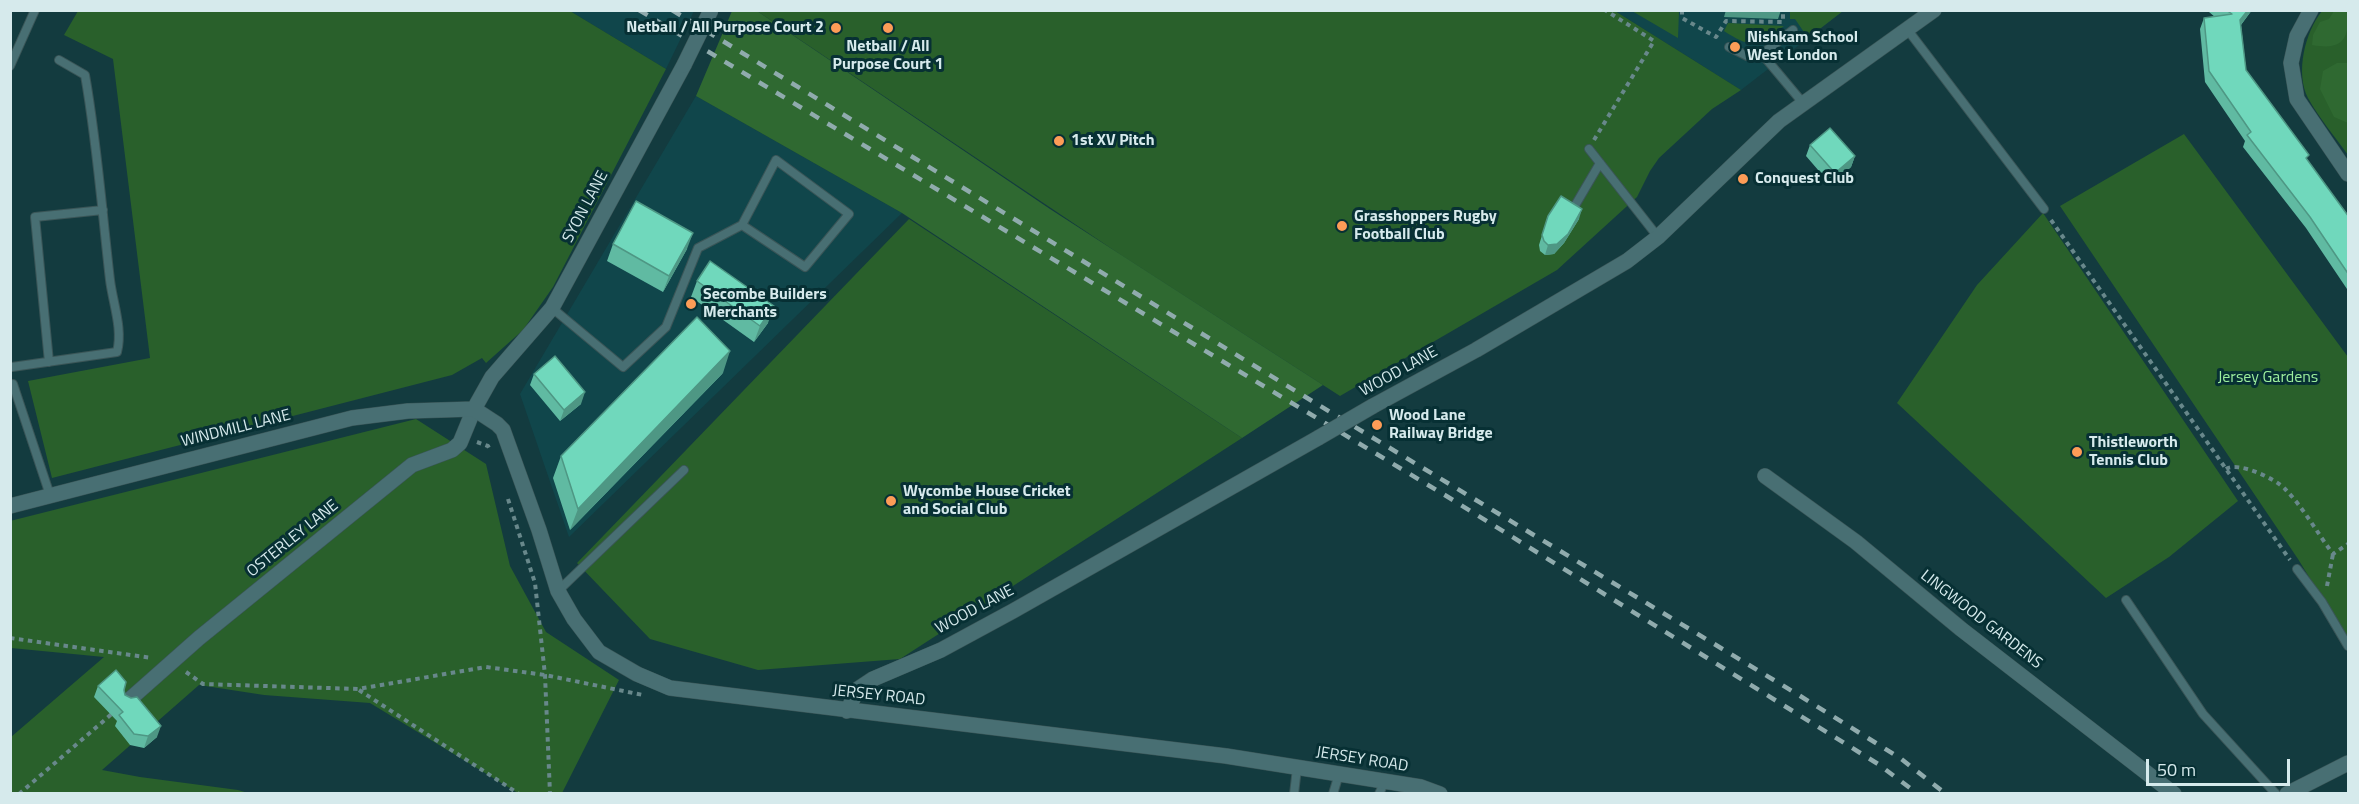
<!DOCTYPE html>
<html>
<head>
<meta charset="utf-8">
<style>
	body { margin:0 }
	#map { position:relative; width:2359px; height:804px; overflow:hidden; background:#133b3f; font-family:"Titillium Web",sans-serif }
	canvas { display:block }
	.frame { position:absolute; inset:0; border:12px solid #d6eaec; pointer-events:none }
	.scale { position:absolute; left:2146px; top:759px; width:144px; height:27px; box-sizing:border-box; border:3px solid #d6eaec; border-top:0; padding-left:8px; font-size:18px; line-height:21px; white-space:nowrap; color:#d6eaec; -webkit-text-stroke:4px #073034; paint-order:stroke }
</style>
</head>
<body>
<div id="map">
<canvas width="2359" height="804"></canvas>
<div class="frame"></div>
<div class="scale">50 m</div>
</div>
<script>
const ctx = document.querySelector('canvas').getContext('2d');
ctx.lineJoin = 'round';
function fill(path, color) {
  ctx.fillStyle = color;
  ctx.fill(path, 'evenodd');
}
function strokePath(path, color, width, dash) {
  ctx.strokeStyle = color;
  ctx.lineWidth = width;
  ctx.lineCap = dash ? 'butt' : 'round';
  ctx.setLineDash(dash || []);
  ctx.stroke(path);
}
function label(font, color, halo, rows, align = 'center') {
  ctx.font = font + ' "Titillium Web",sans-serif';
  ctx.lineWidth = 6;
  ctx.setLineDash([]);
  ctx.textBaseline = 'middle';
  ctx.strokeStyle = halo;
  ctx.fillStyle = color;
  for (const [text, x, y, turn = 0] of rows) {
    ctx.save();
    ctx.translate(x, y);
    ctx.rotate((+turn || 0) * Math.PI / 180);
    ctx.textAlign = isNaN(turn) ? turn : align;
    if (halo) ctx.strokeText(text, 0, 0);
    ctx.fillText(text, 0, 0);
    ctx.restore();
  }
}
const built = new Path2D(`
	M570 11H694L666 69Z
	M1615 11H1843L1741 90Z
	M696 96 902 213 569 537 520 394Z`);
const green = new Path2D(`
	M78 11H570L666 69 553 287 523 330 486 363 482 358 452 375 52 478 28 381 150 358 113 59 64 35Z
	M757 11H1615L1741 90 1712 109 1659 158 1650 171 1637 197 1557 270 1340 396 1121 255Z
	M1632 11H1679L1678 38Z
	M1790 11V10L1843 11 1808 38 1795 19H1790Z
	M2322 11H2348V155C2335 137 2319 118 2308 98 2295 73 2305 32 2322 11Z
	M1728 23 1784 26C1757 45 1753 50 1724 31Z
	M2184 134 2348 357V640L2298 559 2060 206Z
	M2043 213 2238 501 2169 557 2106 598 1897 403 1977 285Z
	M909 219 1242 438 900 659 758 670 650 639 577 563Z
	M416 419 486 464 510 566 546 632 619 680 562 793H518L370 703 264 695 199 685 102 770 140 777 238 790 248 793H11V737L104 657 11 648 10 521Z`);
const forest = new Path2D(`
	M732 11H757L1050 209 1323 385 1242 438 902 213 696 96Z
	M2334 11H2348C2349 38 2344 51 2312 45L2313 35 2320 22 2329 19Z
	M2337 63H2348V123L2334 117 2320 89 2323 71Z`);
const path = new Path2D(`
	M1682 10V18L1716 37 1726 21 1783 22V10
	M1594 140 1654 41 1605 10
	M2051 220 2290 560
	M477 442 488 446 490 450
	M2226 469C2238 461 2276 479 2285 489 2303 507 2318 534 2333 554L2348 544
	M508 499 535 583 545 675 550 794
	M2327 586 2333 554
	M10 638 152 658
	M186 672 203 684 358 689 486 667 545 675 643 695
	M359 690 519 794
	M19 794 114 712`);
const lane = new Path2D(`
	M1907 29 2044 209
	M1729 47 1747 56 1762 54 1803 103
	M1762 54 1793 30
	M10 66 35 10
	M1589 149 1658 237
	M1573 209 1600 163
	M552 308 623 367 666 327 698 248 742 225 805 267 849 214 776 160 742 225
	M49 362 35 217 103 210
	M12 367 117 352C123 329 113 304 110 280 102 211 97 142 85 75L59 60
	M13 384 50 495
	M2297 569 2322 602 2348 646
	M558 591 684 470
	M2126 600 2203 714 2276 794
	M1294 794 1297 768
	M1333 794 1339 774
	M1379 794 1385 781`);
const street = new Path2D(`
	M2311 10 2297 36 2291 63 2297 99 2348 174
	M1765 476 1856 542 1961 629 2174 794
	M129 700 199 638 412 465 452 450 460 443 474 409
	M2287 794 2348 763`);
const secondary = new Path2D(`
	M1373 406 1476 350 1627 261 1658 237 1779 121 1934 10
	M474 409 497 424 503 430 539 530 558 591 574 619 599 652 637 674 670 688 1226 756 1421 787 1440 794
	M474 409 492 377 552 308 684 65
	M10 506 352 418 408 411 474 409
	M847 711 858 689 873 679 941 650 1013 611 1318 438`);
const rail = new Path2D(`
	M639 10 1448 497 1878 764 1918 794
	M672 10 1312 401 1797 694 1900 758 1946 794`);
const secondaryBridge = new Path2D(`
	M684 65 711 10
	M1318 438 1373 406`);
const wall = new Path2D(`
	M2209 10H2252L2241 25 2246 70 2307 160 2349 217V292L2306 228 2243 147 2245 141 2205 82 2200 29 2204 18 2215 17 2209 12Z
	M1810 145 1855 156 1851 167 1831 185 1806 156Z
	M1548 216 1579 219 1564 243 1554 254 1545 255 1540 251 1539 245Z
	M613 244 687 249 663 292 607 261Z
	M697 281 768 323 754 342 691 297Z
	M723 373 570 530 553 478 561 456Z
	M534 374 581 404 560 421 530 385Z
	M98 686 124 690 125 695 157 737 144 748 130 745 115 726 117 721 94 697Z`);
const shadedWall = new Path2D(`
	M1726 10H1781L1778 19 1724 17Z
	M2248 10H2252L2236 31 2240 20Z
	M1855 156 1851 167 1831 185 1835 173Z
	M1582 209 1579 219 1564 243 1554 254 1545 255 1548 245Z
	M693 233 687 249 663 292 669 276Z
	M774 306 768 323 754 342 760 326Z
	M730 351 723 373 570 530 578 509Z
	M585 392 581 404 560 421 564 410Z
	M161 726 157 737 144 748 148 736Z`);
const building = new Path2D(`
	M2226 10H2248L2240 20 2246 70 2309 155 2306 158 2349 217V275L2310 217 2247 135 2251 132 2209 71 2204 18 2232 14Z
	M1830 128 1855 156 1835 173 1810 145Z
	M1561 196 1582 209 1568 234 1557 244 1548 245 1544 241 1542 235 1548 216Z
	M636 201 693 233 669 276 613 244Z
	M710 261 774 306 760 326 697 281Z
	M697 317 730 351 578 509 561 456Z
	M555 356 585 392 564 410 534 374Z
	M116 670 126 682 124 690 125 695 131 698 137 697 161 726 148 736 134 734 119 715 123 712 98 686Z`);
const markers = [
	[836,28,6,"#fd9c57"],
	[888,28,6,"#fd9c57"],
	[1735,47,6,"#fd9c57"],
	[1059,141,6,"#fd9c57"],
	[1743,179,6,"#fd9c57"],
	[1342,226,6,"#fd9c57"],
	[691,304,6,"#fd9c57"],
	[1377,425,6,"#fd9c57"],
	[2077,452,6,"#fd9c57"],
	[891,501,6,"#fd9c57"]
];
const poiNames = [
	["Netball / All Purpose Court 2",824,28,"right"],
	["Nishkam School",1747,38],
	["West London",1747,56],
	["Netball / All",888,47,"center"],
	["Purpose Court 1",888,65,"center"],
	["1st XV Pitch",1071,141],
	["Conquest Club",1755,179],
	["Grasshoppers Rugby",1354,217],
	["Football Club",1354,235],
	["Secombe Builders",703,295],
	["Merchants",703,313],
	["Wood Lane",1389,416],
	["Railway Bridge",1389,434],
	["Thistleworth",2089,443],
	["Tennis Club",2089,461],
	["Wycombe House Cricket",903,492],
	["and Social Club",903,510]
];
const streetNames = [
	["SYON LANE",586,207,-62],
	["WOOD LANE",1399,372,-29],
	["WINDMILL LANE",236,429,-14],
	["OSTERLEY LANE",293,539,-39],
	["WOOD LANE",975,610,-28],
	["LINGWOOD GARDENS",1981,620,38],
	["JERSEY ROAD",879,696,6],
	["JERSEY ROAD",1362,760,9]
];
const parkNames = [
	["Jersey Gardens",2268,378]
];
fill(built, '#10464b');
fill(green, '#29602b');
fill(forest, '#2f6931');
strokePath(lane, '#3a5557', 10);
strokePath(street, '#3a5557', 16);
strokePath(secondary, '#3a5557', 16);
strokePath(path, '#68888b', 4, [4.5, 4.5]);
strokePath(lane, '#486f73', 8);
strokePath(street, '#486f73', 15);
strokePath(secondary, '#486f73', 15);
strokePath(rail, '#90abad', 4.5, [10, 10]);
strokePath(secondaryBridge, '#3a5557', 16, []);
strokePath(secondaryBridge, '#486f73', 15);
fill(wall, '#60baa2');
fill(shadedWall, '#4e9784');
fill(building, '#70d8bc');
strokePath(building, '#4e9784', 1.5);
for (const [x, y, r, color] of markers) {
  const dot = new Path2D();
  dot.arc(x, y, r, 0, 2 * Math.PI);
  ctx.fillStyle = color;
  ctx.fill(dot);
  strokePath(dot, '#073034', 2);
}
label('bold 16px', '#d6eaec', '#073034', poiNames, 'left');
label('16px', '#d6eaec', '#073034', streetNames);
label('16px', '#9eef9e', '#073034', parkNames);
</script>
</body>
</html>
